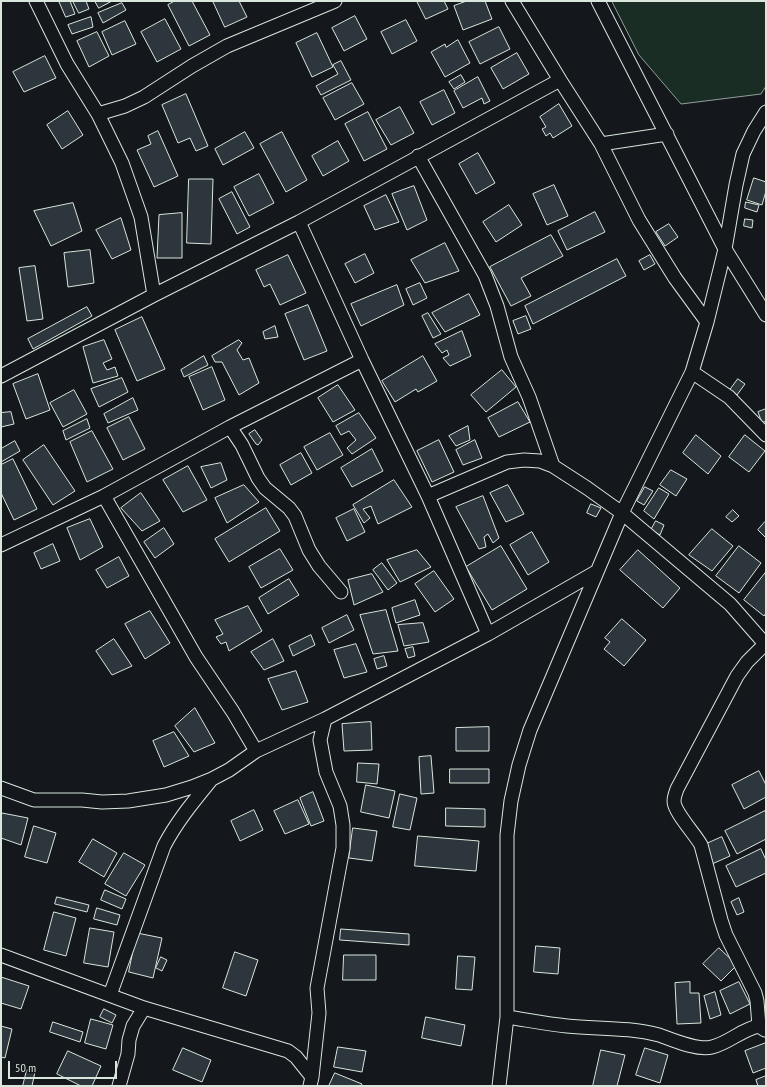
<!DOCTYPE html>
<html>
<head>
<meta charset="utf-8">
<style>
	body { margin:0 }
	#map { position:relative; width:767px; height:1087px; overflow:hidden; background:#14181c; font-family:"PT Sans Narrow",sans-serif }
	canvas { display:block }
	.frame { position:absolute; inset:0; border:2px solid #d8e6dc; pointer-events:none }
	.scale { position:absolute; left:8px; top:1061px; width:109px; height:18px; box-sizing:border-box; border:2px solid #d8e6dc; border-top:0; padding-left:5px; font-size:12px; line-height:14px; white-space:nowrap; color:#d8e6dc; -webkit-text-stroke:3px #14181c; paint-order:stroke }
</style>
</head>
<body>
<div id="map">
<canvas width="767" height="1087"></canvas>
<div class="frame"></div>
<div class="scale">50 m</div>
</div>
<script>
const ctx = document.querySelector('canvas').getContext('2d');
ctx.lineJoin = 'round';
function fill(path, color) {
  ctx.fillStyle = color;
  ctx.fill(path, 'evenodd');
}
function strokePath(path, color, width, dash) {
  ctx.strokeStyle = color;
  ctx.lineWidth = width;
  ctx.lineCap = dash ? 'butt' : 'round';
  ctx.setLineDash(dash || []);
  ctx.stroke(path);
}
const green = new Path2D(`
	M612 1H766V86L761 94 681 104 639 55Z`);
const building = new Path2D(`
	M59 1H70L75 14 66 17Z
	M73 1H86L89 9 79 13Z
	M95 1H112L99 8Z
	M175 1H192L210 35 189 46 168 5Z
	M213 1H239L247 17 225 27Z
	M417 1H444L448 9 426 19Z
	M467 1H485L492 19 463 30 454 6Z
	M122 3 126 10 103 23 98 13Z
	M355 16 367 39 344 51 332 28Z
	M91 17 93 27 72 34 68 25Z
	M165 19 181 49 157 62 141 32Z
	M406 20 417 41 392 54 381 32Z
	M125 21 136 44 112 55 102 32Z
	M499 27 510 49 480 64 469 42Z
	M97 32 109 56 89 67 77 41Z
	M317 33 333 67 312 77 296 43Z
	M458 40 470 63 445 77 431 52 445 44 446 47Z
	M517 53 529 74 503 89 491 68Z
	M45 56 56 78 24 92 13 72Z
	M341 61 351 80 321 95 316 86 338 74 333 65Z
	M461 75 465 82 454 89 449 82Z
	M478 77 490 101 484 104 482 98 463 108 454 91Z
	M352 83 364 104 335 120 323 98Z
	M444 90 455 113 432 125 420 102Z
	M186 94 208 146 196 151 190 138 178 143 162 105Z
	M559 104 572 126 553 138 550 133 546 136 542 129 546 127 540 117Z
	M400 107 414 133 391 145 376 120Z
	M68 111 83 135 62 149 47 125Z
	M368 112 387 149 364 161 345 124Z
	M158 131 178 176 154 187 137 150 151 144 148 136Z
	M245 132 254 148 223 165 215 149Z
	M282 132 307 180 286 192 260 144Z
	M338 141 349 161 323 176 312 156Z
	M478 153 495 183 476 194 459 164Z
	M259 174 274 203 249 216 234 187Z
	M754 178 766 182V191L762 205 747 200Z
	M189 179H213L211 244 187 243Z
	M554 185 568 216 547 225 533 194Z
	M414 186 427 220 407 230 392 194Z
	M232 192 250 227 237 234 219 199Z
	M386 195 399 222 375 230 364 206Z
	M746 202 759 205 757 212 745 208Z
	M73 203 82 231 51 246 34 211Z
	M509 205 522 225 496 242 483 222Z
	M595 212 605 232 567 250 558 231Z
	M182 213V258H157L159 215Z
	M121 218 131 250 112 259 96 230Z
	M745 219 753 220 752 228 744 226Z
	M669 224 678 237 665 246 656 232Z
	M551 235 563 256 521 278 531 296 511 306 490 267Z
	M445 243 459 271 425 283 411 260Z
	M90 250 94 283 68 287 64 253Z
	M365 254 374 273 355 283 345 264Z
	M288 255 306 293 280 305 270 284 264 287 256 270Z
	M650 255 655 264 644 270 639 261Z
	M617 259 626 276 533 324 525 306Z
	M35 266 43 319 27 321 19 268Z
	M420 283 427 298 413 305 406 289Z
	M397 285 404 305 361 326 351 304Z
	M469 294 480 315 445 332 432 313Z
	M308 305 327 351 304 360 285 314Z
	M87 307 92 316 33 349 28 339Z
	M428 313 441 334 433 338 422 316Z
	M526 316 531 329 518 334 513 321Z
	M142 317 165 369 137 381 115 330Z
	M275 326 278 337 265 339 263 332Z
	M462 331 471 356 450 366 443 358 449 355 447 350 442 353 435 344Z
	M104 340 112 359 103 363 107 370 115 367 118 376 93 383 83 347Z
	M239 340 242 343 237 350 243 360 249 358 259 383 239 395 222 362H215L212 356Z
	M204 356 208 365 184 377 181 370Z
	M423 356 437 381 418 392 416 389 395 402 382 381Z
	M212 367 225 400 203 410 189 377Z
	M502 370 516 387 486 412 471 395Z
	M38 374 50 410 26 419 13 384Z
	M122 378 128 392 99 407 91 389Z
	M738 379 745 384 737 395 730 390Z
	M338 385 355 410 333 422 318 398Z
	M74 390 87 414 63 427 50 403Z
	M133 398 138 410 108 423 104 414Z
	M518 402 530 422 499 437 488 418Z
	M766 409V421L762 423 758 412Z
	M11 412 14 424 1 427V413Z
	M359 413 376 438 352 454 347 448 356 440 349 431 341 435 336 426Z
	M129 417 145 449 123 460 107 428Z
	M87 419 90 428 66 440 63 431Z
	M468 426 470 440 456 446 449 436Z
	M255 430 262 440 258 445 256 444 249 434Z
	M92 431 113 469 87 482 70 442Z
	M330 433 343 455 317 470 304 447Z
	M696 435 721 456 708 474 683 453Z
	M745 435 765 451 749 472 729 457Z
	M439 440 454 472 432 482 417 451Z
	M475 440 482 458 463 465 456 450Z
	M15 441 20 451 1 462V449Z
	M44 445 75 491 53 505 23 460Z
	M372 449 383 471 352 487 341 468Z
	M301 453 312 473 291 485 280 465Z
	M13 459 37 509 14 520 1 493V465Z
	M221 463 227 480 211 488 201 467Z
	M188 466 207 500 183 512 163 480Z
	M671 470 687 479 676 496 660 485Z
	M394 480 412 507 378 524 371 506 363 509 370 518 364 523 353 505Z
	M244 485 259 502 227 523 215 498Z
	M508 485 524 514 506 522 490 493Z
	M645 487 653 491 644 505 637 501Z
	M659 488 669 494 654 519 644 511Z
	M141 493 160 521 142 531 121 508Z
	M483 496 499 538 493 543 488 534 484 537 486 547 479 549 456 507Z
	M591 504 601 508 596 517 587 513Z
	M266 508 280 531 229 562 215 539Z
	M354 509 365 532 347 541 336 518Z
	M733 510 739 516 732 522 726 517Z
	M90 519 103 547 80 560 67 528Z
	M656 521 664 525 660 535 651 530Z
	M765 522 766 523V538L758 530Z
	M164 528 174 544 155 558 144 542Z
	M712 529 733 546 712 571 689 555Z
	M532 532 549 562 528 575 510 545Z
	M53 544 60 561 41 569 34 553Z
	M501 546 527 589 492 610 466 567Z
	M739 546 761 563 739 593 716 576Z
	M280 549 293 570 261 588 249 567Z
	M417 550 431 567 400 582 387 560Z
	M638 550 680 588 663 608 620 570Z
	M119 557 129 576 107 588 96 570Z
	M382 563 397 583 388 590 373 570Z
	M434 571 454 599 435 612 415 584Z
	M766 572V613L764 616 744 600Z
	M372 574 383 592 354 605 348 580Z
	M289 579 299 595 268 614 259 598Z
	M415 600 420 615 396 623 392 608Z
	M248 606 262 631 229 651 226 642 221 644 216 637 223 634 215 620Z
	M386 610 398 651 373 654 360 615Z
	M150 611 170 643 145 659 125 624Z
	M347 615 354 630 329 643 322 628Z
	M622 619 646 640 624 666 604 649 610 642 605 638Z
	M423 623 429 642 404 646 398 625Z
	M311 635 315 645 293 656 289 646Z
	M114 639 132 666 112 675 96 651Z
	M273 639 284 661 264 670 251 652Z
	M356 644 367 672 344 678 334 650Z
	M413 647 415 656 408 658 405 649Z
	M384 656 387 666 377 669 374 659Z
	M296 671 308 702 282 710 268 679Z
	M195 708 215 743 194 752 175 726Z
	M371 722 372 750 344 751 342 724Z
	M489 727V751H456V728Z
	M174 732 189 756 164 767 153 741Z
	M431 756 434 793 421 794 419 757Z
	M358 763 379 764 377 784 357 782Z
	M450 769H489V783H450Z
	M759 771 766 785V797L744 809 732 785Z
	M366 785 395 791 389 818 361 812Z
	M313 792 324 821 311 826 300 798Z
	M400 794 417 798 410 830 393 827Z
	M298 800 309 824 285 834 274 811Z
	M446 808 485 809V827L446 826Z
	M254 810 263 830 240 841 231 821Z
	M765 811 766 814V839L737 854 725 831Z
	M2 813 28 818 21 845 1 838Z
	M34 826 56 833 47 863 25 857Z
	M353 828 377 831 372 861 349 858Z
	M418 836 479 841 476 871 415 866Z
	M722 837 730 856 712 864 704 845Z
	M93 839 117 853 104 877 79 862Z
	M761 849 766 860V873L736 887 726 866Z
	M124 853 145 865 126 896 105 884Z
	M105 890 126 899 122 909 101 900Z
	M57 897 89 905 87 912 55 904Z
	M739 898 744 912 737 915 731 902Z
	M97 908 120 915 117 925 94 919Z
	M54 912 76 918 66 956 44 950Z
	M90 928 114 932 108 967 84 963Z
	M341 929 409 934V945L340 940Z
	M137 933 162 938 153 978 129 972Z
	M536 946 560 948 558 974 534 972Z
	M719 948 737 965 721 981 703 964Z
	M235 952 258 960 246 996 223 988Z
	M344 955H376V980H343Z
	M458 956 475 957 472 990 456 989Z
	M161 957 167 960 162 971 156 968Z
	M1 977 29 986 21 1009 1 1003Z
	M690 982V993H699L701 1023 677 1024 675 983Z
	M739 982 750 1004 730 1014 720 991Z
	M715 992 721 1015 710 1019 704 996Z
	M104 1009 116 1015 112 1023 100 1017Z
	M426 1017 465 1025 461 1046 422 1038Z
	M91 1019 113 1025 106 1049 85 1043Z
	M53 1022 83 1032 80 1042 50 1032Z
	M1 1026 12 1029 5 1058 1 1057Z
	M766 1043V1068L753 1073 745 1051Z
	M338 1047 366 1051 362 1072 334 1067Z
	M183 1048 211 1060 202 1082 173 1070Z
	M645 1048 668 1055 660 1083 636 1075Z
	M601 1050 625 1055 617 1086H593Z
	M68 1051 101 1066 92 1086H81L57 1074Z
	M27 1070 35 1072 32 1086H23Z
	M335 1073 362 1084 361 1086H329Z
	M766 1076V1086H758L756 1080Z`);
const street = new Path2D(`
	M36 1 67 64 98 114 122 163 141 217 154 295
	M512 1 560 80 601 144 639 220 675 278 707 322
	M598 1 725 249 766 315
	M98 114 125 106 144 97 192 66 227 46 335 1
	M601 144 667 134
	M418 156 485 275 497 306 511 357 529 397 553 466
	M299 222 362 360 428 496 488 634
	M692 372 729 397 766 435
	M1 376 154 295 299 222 560 80
	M230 427 242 445 258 478 265 488 289 508 295 516 309 550 319 566 341 592
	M104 496 196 657 233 712 256 751
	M428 496 507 462 524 460 540 461 553 466 587 488 622 513 730 604 766 645
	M1 545 104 496 230 427 362 360
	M1 788 34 800H82L102 802 128 801 166 795 192 787 212 779 229 770 256 751 325 719 488 634 596 572
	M1 955 144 1008 288 1051 296 1057 312 1077
	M110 995 164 846C177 821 194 801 211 780
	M507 1017C527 1020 547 1024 567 1026 598 1029 629 1027 659 1035 673 1040 698 1051 712 1047 729 1043 742 1029 759 1026L765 1030
	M759 1026 757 1001 755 993 726 935 721 920 701 845C695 834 674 812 674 801 674 797 676 792 677 789L737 676 747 662 765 644
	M119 1086 128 1054 129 1040 133 1026 144 1008
	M310 1086 312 1077 319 1013 317 988 343 848V825L340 806 326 772 320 740 325 719
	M499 1086 507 1017V835L511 801 519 765 530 730 622 513 692 372 707 322 725 249 736 185 743 154 754 131 766 112`);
fill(green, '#1a2d24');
strokePath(green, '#939e99', 1);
fill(building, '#2c363c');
strokePath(building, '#d8e6dc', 1);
strokePath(street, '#d8e6dc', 15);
strokePath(street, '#14181c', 13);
</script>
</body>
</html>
